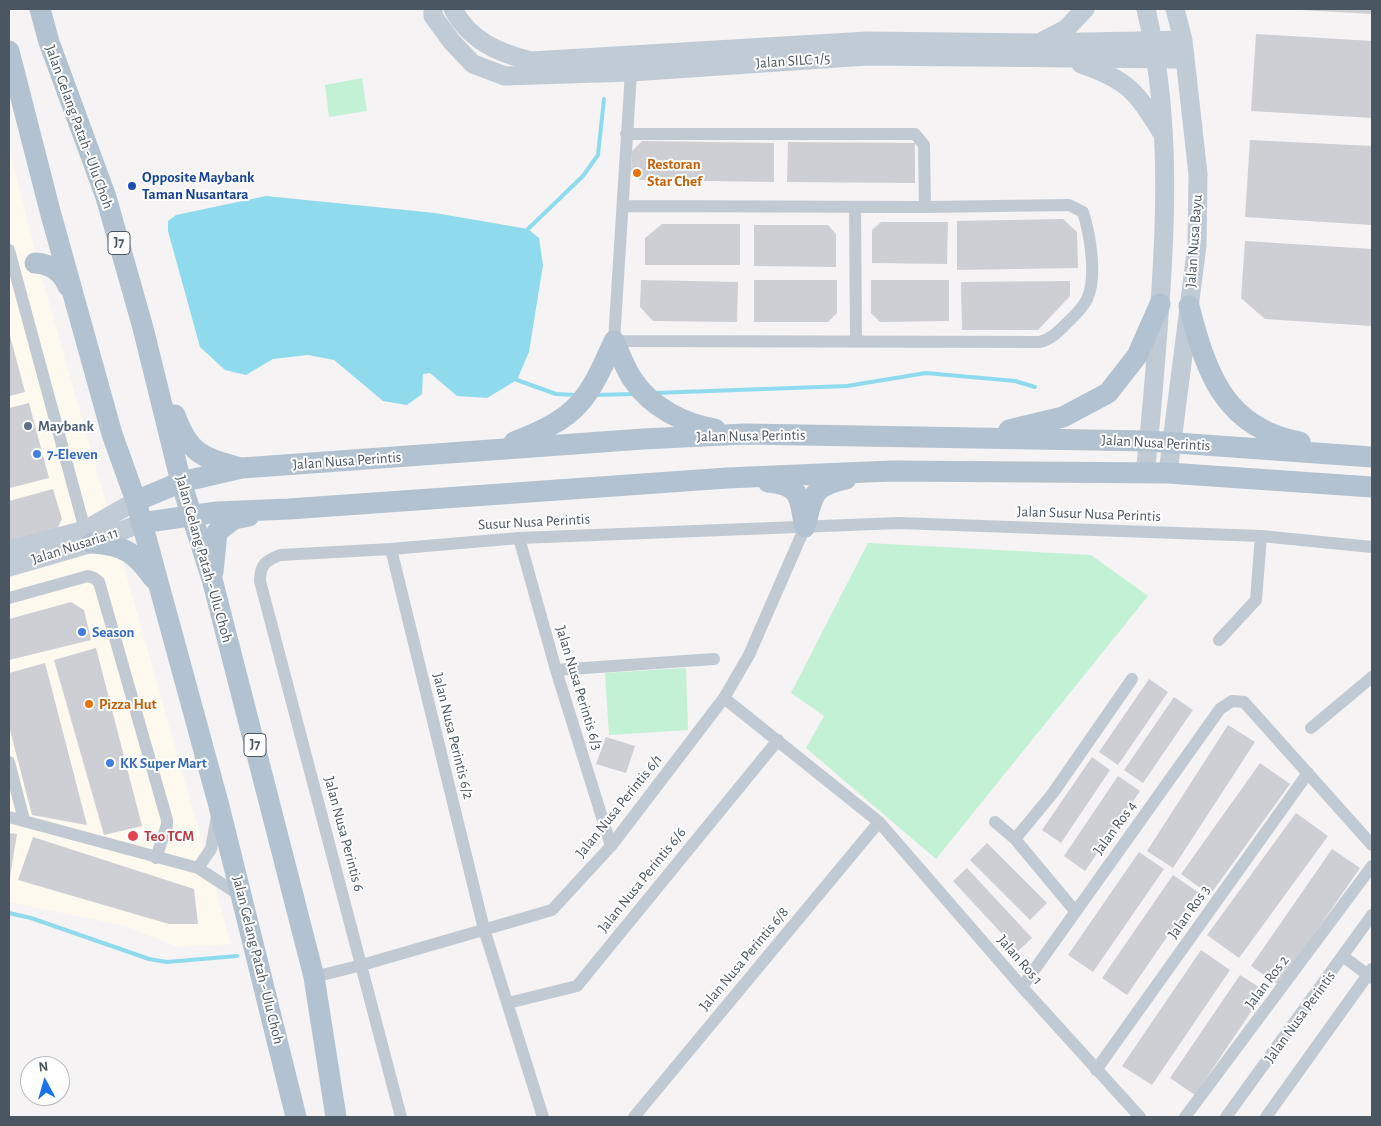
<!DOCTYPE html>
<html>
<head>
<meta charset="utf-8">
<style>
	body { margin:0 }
	#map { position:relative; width:1381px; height:1126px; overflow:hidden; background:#f5f3f3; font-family:"Alegreya Sans",sans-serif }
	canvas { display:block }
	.frame { position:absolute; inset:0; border:10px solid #4a5661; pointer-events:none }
	.north { position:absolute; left:20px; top:1056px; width:50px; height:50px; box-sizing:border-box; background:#fff; border:1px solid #b7bbc0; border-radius:50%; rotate:354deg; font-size:14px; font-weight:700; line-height:20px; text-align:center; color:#4a5661 }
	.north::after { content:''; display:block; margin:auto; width:18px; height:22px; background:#1a73e8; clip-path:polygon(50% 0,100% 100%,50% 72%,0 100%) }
</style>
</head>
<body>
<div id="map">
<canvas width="1381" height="1126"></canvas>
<div class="frame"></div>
<div class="north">N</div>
</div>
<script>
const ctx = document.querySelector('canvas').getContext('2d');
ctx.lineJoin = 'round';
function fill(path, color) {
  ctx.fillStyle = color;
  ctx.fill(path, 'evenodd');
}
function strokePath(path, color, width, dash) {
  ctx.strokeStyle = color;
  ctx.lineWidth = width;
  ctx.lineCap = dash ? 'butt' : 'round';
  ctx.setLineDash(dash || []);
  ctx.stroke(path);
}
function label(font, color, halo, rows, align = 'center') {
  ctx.font = font + ' "Alegreya Sans",sans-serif';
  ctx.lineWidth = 4;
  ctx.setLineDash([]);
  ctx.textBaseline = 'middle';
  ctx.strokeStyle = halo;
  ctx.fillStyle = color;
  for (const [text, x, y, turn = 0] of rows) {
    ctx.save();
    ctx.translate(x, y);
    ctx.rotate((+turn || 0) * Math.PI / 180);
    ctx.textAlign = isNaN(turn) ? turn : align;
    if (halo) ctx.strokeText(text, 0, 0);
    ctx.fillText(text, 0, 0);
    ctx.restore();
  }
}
const commercial = new Path2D(`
	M9 147 43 281 231 944 177 947 126 926 9 902Z`);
const green = new Path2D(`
	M362 78 367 111 329 117 325 85Z
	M868 543 1091 555 1148 596 936 859 806 748 824 716 791 693Z
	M686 668 688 730 609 735 605 673Z`);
const water = new Path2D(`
	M266 196 435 213 528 229 539 238 543 265 529 352 517 380 487 398 457 396 430 373 423 374 422 394 407 405 383 401 334 360 308 355 273 359 246 375 225 370 200 347 168 231V221L176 215Z`);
const stream = new Path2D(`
	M528 229 583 176 598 155 604 99
	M517 380 556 394 577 395
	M654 393 847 386 926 373 1015 381 1035 387
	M594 395 635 394
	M9 913 31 918 149 959 167 962 237 956`);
const building = new Path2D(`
	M1302 9H1372V14L1302 10Z
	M1256 34 1372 41V118L1251 111Z
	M1250 140 1372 146V225L1245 217Z
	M642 141 774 143V182L640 180 631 172 632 151Z
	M788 142 915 143V183L787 182Z
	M1063 219 1077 232 1078 268 957 270V221Z
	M881 222H948L947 264 872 263V230Z
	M662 224H740V265H645V238Z
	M754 225H828L836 234V267L754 266Z
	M1245 241 1372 249V326L1265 319 1241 298Z
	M641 280 738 282 737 322 653 321 640 307Z
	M754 280H837V313L828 322H754Z
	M871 280H949V321L880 322 871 313Z
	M1070 281V296L1038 330H962L961 282Z
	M9 332 25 392 9 396Z
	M29 403 49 478 10 488 9 408Z
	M53 489 62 519 56 531 9 546V501Z
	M71 602 84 610 91 640 9 660V619Z
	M96 648 142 826 104 835 54 660Z
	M45 663 87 825 32 815 9 726V673Z
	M1149 679 1168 692 1118 765 1099 752Z
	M1174 697 1193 710 1143 783 1124 770Z
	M1228 725 1255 742 1173 868 1147 851Z
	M606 737 635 746 626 773 596 764Z
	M1092 757 1110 770 1061 843 1042 830Z
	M1260 763 1290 784 1210 895 1181 874Z
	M1118 776 1140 791 1085 871 1064 856Z
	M1296 813 1328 836 1239 958 1207 935Z
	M9 833 17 834 10 877H9Z
	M33 837 194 889 198 924H169L18 880Z
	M987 843 1047 903 1030 920 970 860Z
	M1332 849 1360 868 1279 985 1251 966Z
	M1139 852 1164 869 1093 972 1068 955Z
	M967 868 1032 938 1018 951 953 881Z
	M1173 875 1198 892 1127 995 1102 978Z
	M1201 950 1230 970 1152 1085 1122 1066Z
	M1240 975 1265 991 1195 1095 1170 1078Z`);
const street = new Path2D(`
	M626 134H915L924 145 925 207
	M623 206 925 207 1069 205 1083 212C1090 234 1098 279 1086 301 1081 310 1073 317 1066 324 1058 332 1051 339 1040 342L614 341 631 72
	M855 207 856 342
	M9 250 85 530
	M519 538 556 670 611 846
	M391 549 484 929 543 1117
	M9 598 88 576 94 578 99 582 167 820V825L156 858
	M1219 640 1256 600 1261 536
	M556 670 714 659
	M724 698 879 822 1022 987 1140 1117
	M1311 728 1372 677
	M9 762 24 820
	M9 817 198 868 241 896
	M995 822 1015 839 1075 911
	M1015 839 1053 793 1132 679
	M198 868 211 849 217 816
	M1344 957 1372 978
	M314 977 362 965 552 910 611 846 724 698 749 655 805 527
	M1022 987 1220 709 1232 701 1244 702 1372 845
	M508 1003 577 986 778 740
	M1096 1070 1308 773
	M401 1117 260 581C260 565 265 561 280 555L391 549 519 538 899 523 1261 536 1372 547
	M634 1117 879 822
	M1185 1117 1372 866
	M1226 1117 1372 915
	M1266 1117 1372 969`);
const secondary = new Path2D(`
	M433 9V16L452 42 473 64 505 76 631 72 867 56 1185 59
	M453 9C469 40 498 53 531 61L867 41 1037 43 1183 40
	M1041 42 1066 29 1085 9
	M1081 64C1128 80 1136 91 1162 133
	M1145 473C1152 416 1156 359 1160 303 1167 204 1169 106 1146 9
	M1168 473 1197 245 1198 174 1183 40 1175 9
	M9 550 85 530 136 501
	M9 567 92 543 141 523`);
const primary = new Path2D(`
	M40 9 49 42 106 197 143 328 181 482 212 579 314 977 336 1117
	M9 51 50 211 112 434 136 501 219 806 296 1117
	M35 263C51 264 61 271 68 286
	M1189 306C1206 372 1224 428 1300 442
	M614 341C620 353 625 369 633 380 651 407 684 424 715 429
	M175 415C188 451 201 458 237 467
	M1009 430 1063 417 1108 393 1137 356 1160 304
	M514 442C578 417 587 402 614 341
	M768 482C799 485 800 495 804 524
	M136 501 181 482 242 468 643 439 745 434 1149 441 1372 457
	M141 523 217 512 289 509 727 478 891 471 1168 473 1372 487
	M805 527C813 495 812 486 846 479
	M92 543C125 545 135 553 154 579
	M213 572 217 532 234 519 249 516`);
const markers = [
	[637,173,5,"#e8710a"],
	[132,186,5,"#1a4fb4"],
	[28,426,5,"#5c6f8a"],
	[37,454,5,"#3f7fe0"],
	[82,632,5,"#3f7fe0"],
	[89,704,5,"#e8710a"],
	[110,763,5,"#3f7fe0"],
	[133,836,6,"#e0444e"]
];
const shields = [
	[119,243,22],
	[255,745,22]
];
const shieldNames = [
	["J7",119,243],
	["J7",255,745]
];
const streetNames = [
	["Jalan SILC 1/5",793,61,-4],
	["Jalan Gelang Patah - Ulu Choh",79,127,70],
	["Jalan Nusa Bayu",1194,241,-86],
	["Jalan Nusa Perintis",751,436,-1],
	["Jalan Nusa Perintis",1156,443,3],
	["Jalan Nusa Perintis",347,461,-4],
	["Jalan Susur Nusa Perintis",1089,514,2],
	["Susur Nusa Perintis",534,522,-3],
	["Jalan Nusaria 11",75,546,-18],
	["Jalan Gelang Patah - Ulu Choh",204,559,74],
	["Jalan Nusa Perintis 6/3",579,688,73],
	["Jalan Nusa Perintis 6/2",453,736,76],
	["Jalan Nusa Perintis 6/1",619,806,-51],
	["Jalan Ros 4",1115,828,-54],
	["Jalan Nusa Perintis 6",344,834,75],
	["Jalan Nusa Perintis 6/6",642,880,-51],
	["Jalan Ros 3",1189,912,-55],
	["Jalan Nusa Perintis 6/8",744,959,-50],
	["Jalan Gelang Patah - Ulu Choh",258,960,76],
	["Jalan Ros 1",1020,960,49],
	["Jalan Ros 2",1267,982,-53],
	["Jalan Nusa Perintis",1300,1017,-54]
];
const foodNames = [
	["Restoran",647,164],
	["Star Chef",647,181],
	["Pizza Hut",99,704]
];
const transitNames = [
	["Opposite Maybank",142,177],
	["Taman Nusantara",142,194]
];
const serviceNames = [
	["Maybank",38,426]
];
const shopNames = [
	["7-Eleven",47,454],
	["Season",92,632],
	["KK Super Mart",120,763]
];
const healthNames = [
	["Teo TCM",144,836]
];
fill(commercial, '#fdf9ef');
fill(green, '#c3f1d5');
fill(water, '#90daee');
strokePath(stream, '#90daee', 4);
fill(building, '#cdcfd5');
strokePath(street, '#c1cad2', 12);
strokePath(secondary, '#c1cbd6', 19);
strokePath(primary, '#b3c2d1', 21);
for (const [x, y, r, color] of markers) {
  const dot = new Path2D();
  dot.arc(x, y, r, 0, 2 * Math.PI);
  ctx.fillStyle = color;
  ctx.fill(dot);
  strokePath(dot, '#fff', 2);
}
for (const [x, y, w] of shields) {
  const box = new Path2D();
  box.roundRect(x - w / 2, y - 11.5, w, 23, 4);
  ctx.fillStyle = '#fff';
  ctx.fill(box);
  strokePath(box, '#4a5661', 1);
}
label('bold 14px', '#4a5661', null, shieldNames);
label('15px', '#4a5661', '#fff', streetNames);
label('bold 15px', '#c56008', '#fff', foodNames, 'left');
label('bold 15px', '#164399', '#fff', transitNames, 'left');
label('bold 15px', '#4e5e75', '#fff', serviceNames, 'left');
label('bold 15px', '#366cbe', '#fff', shopNames, 'left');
label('bold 15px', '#be3a42', '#fff', healthNames, 'left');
</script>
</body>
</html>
